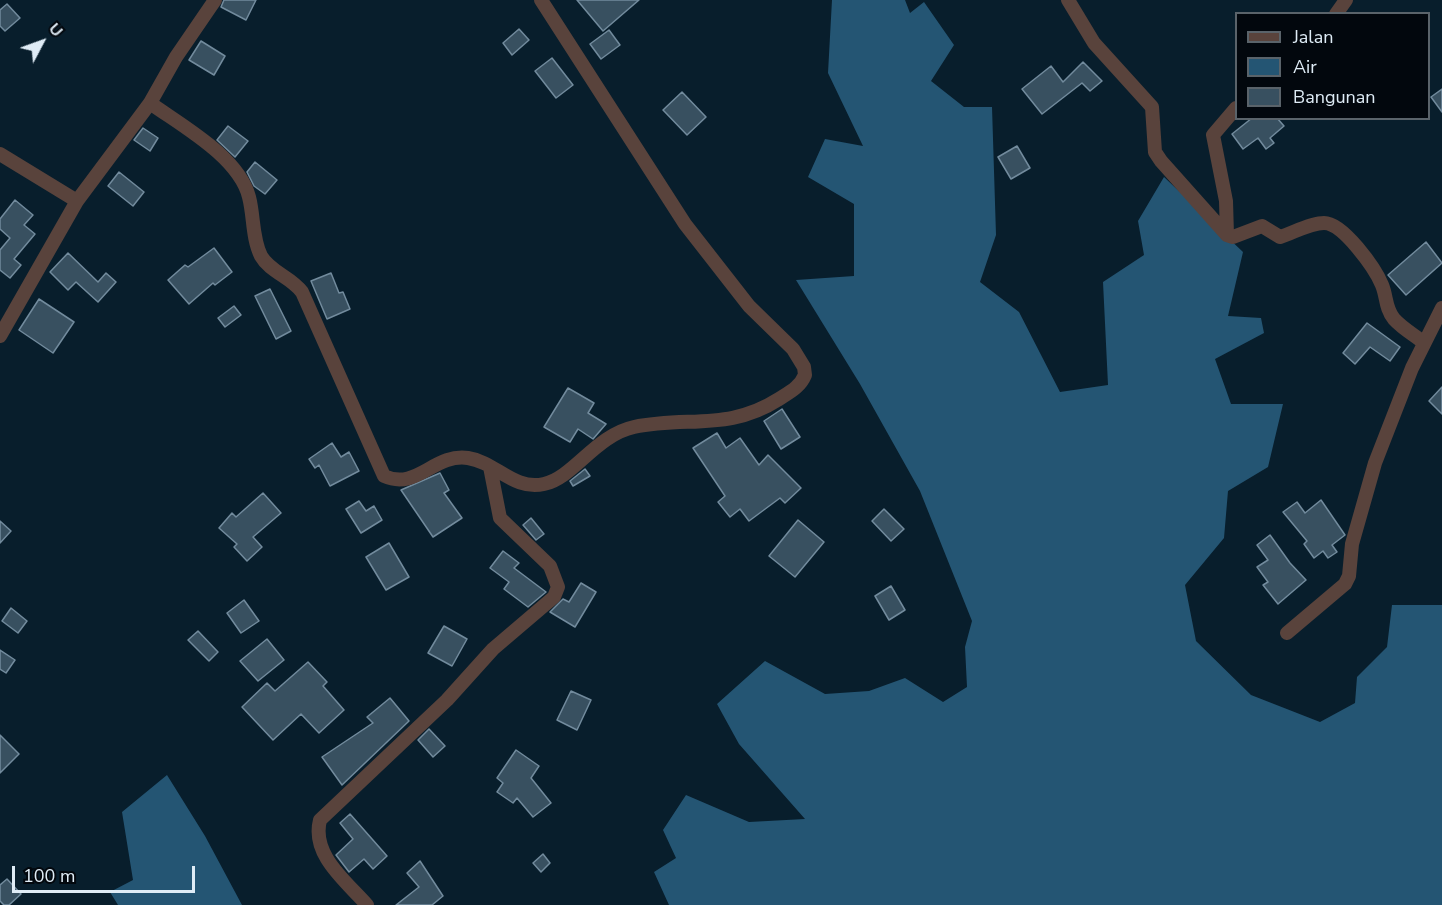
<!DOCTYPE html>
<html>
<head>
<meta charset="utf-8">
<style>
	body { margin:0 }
	#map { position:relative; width:1442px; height:905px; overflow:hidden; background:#081e2c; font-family:"Nunito Sans",sans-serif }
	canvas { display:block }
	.legend { position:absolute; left:1235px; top:12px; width:195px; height:108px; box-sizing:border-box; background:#02070d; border:2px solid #5a636a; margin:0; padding:8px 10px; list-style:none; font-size:18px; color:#dfecf6 }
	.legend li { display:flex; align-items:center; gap:12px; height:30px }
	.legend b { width:30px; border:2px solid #5a636a }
	.north { position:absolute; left:12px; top:12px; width:60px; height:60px; -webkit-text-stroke:4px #02070d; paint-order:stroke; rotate:49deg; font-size:16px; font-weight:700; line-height:24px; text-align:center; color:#dfecf6 }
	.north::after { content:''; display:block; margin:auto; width:21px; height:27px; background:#dfecf6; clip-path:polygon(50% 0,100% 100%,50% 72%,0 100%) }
	.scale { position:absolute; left:12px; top:866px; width:183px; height:27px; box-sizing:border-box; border:3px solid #dfecf6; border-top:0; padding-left:8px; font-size:18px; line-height:21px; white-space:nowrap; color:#dfecf6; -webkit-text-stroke:4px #02070d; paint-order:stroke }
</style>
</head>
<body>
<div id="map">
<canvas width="1442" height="905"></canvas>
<ul class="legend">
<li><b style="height:8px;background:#59433c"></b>Jalan</li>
<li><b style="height:16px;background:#245573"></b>Air</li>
<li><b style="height:16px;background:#385060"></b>Bangunan</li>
</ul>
<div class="north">U</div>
<div class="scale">100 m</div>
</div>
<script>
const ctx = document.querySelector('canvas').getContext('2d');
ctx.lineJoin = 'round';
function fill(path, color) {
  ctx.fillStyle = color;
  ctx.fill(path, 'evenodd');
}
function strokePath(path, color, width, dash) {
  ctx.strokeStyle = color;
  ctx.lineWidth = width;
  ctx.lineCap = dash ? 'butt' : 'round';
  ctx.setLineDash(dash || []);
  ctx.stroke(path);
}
const water = new Path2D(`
	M832 0H905L910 13 924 2 954 45 931 81 964 107H992L996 235 980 282 1019 312 1060 392 1108 385 1103 282 1144 255 1138 221 1164 177 1243 252 1228 316 1261 318 1264 333 1215 359 1231 404H1283L1268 467 1228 491 1224 538 1185 585 1196 641 1251 695 1320 722 1355 703 1357 677 1387 647 1392 605H1442V905H669L654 872 676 858 663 830 686 795 749 822 805 819 739 744 717 704 765 661 825 694 869 691 905 678 943 702 967 687 965 647 972 621 920 491 860 384 796 280 854 276V204L808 177 825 139 863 146 828 73Z
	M167 775 205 836 242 905H118L110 892 133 880 122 812Z`);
const building = new Path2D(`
	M224 0H256L246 20 221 7Z
	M577 0H639L603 31Z
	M7 4 20 18 5 31 0 26V10Z
	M519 29 529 40 512 55 503 43Z
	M609 30 620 45 601 59 590 44Z
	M201 41 225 56 214 75 189 60Z
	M552 58 573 85 556 98 535 71Z
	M1083 62 1102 81 1090 91 1082 83 1042 114 1022 89 1051 66 1063 82Z
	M1442 89V112L1431 97Z
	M682 92 706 117 687 135 663 110Z
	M1252 118H1277L1284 126 1270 138 1274 143 1266 149 1258 138 1243 149 1232 134Z
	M228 126 248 141 235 157 217 140Z
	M143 128 158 138 150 151 134 140Z
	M1017 146 1030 168 1011 179 998 157Z
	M255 162 277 180 265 194 254 186 247 172Z
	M119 172 144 192 133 206 108 186Z
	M15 200 33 215 24 225 35 234 14 259 21 265 10 278 0 270V250L10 238 0 229V219Z
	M1426 242 1442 263 1406 295 1388 275Z
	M214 248 232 272 215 285 213 283 189 304 168 280 185 265 188 267Z
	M68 253 98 282 106 273 116 282 98 302 76 282 68 290 50 272Z
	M331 273 339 293 343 292 350 309 327 319 311 281Z
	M270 289 291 331 276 339 255 296Z
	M39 299 74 322 53 353 19 330Z
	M234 306 241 315 225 327 218 318Z
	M1367 323 1400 347 1390 361 1370 347 1355 364 1343 353Z
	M1442 387V414L1429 401Z
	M568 388 594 403 588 413 606 424 593 439 578 429 570 442 544 427Z
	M782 409 800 437 781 449 764 421Z
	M717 433 726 448 740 438 759 465 768 455 801 488 785 503 780 498 749 521 740 509 730 517 718 502 725 496 693 448Z
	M332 443 341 457 349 452 359 471 330 486 319 465 315 468 309 459Z
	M585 469 590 476 573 486 570 481Z
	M440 473 449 490 444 493 462 518 433 537 401 490Z
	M263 493 281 513 253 537 262 547 247 561 234 547 237 544 219 528 232 513 236 517Z
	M1321 500 1345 535 1332 545 1337 552 1328 558 1323 551 1314 558 1304 544 1307 541 1283 512 1297 502 1305 513Z
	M359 501 366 511 374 506 382 520 361 533 346 509Z
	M884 509 904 529 891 541 872 521Z
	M531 518 544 534 536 540 523 525Z
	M798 520 824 542 795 577 769 556Z
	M0 521 11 531 0 543Z
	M1270 535 1290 563 1306 580 1278 604 1263 585 1268 582 1257 567 1268 560 1257 545Z
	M389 543 409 577 386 590 366 557Z
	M503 551 519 563 514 568 546 592 528 607 504 589 509 582 490 568Z
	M581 583 596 592 575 627 550 612 563 599 569 602Z
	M891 586 905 610 889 620 875 596Z
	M244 600 259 621 241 633 227 613Z
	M11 608 27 621 18 633 2 621Z
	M444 626 467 639 452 666 428 653Z
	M198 631 218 652 209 661 188 640Z
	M267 639 284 660 258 681 240 661Z
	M0 650 15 660 6 673 0 669Z
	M308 662 327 682 323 686 344 710 319 733 301 714 273 740 242 707 267 683 275 691Z
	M571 691 591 700 577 730 557 720Z
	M390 698 409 721 342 785 322 757 373 723 367 717Z
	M429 729 445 746 433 757 418 740Z
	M0 735 19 754 0 773Z
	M516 750 539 766 531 778 551 803 533 817 517 798 513 803 497 792 503 783 497 778Z
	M350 814 387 856 373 869 364 859 349 872 336 855 353 839 340 823Z
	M543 854 550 863 541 872 533 863Z
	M420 861 443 896 432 905H396L419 887 407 873Z
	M7 879 21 894 9 905H4L0 901V885Z`);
const minor = new Path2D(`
	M1068 0 1094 43 1152 107 1155 152 1161 161 1227 235 1233 237 1262 226 1280 237C1293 233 1310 223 1324 223 1343 223 1375 268 1382 285 1387 297 1385 308 1394 319 1402 328 1414 335 1423 342
	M1336 14 1346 0
	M150 103C182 126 239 157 249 197 254 216 252 238 261 256 270 272 291 277 302 292L384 476C417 491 434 453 468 458 496 462 513 491 544 484 573 478 596 435 634 427 689 416 729 431 779 399 790 392 800 387 805 375L804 367 793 349 749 306 685 224 541 0
	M0 154 77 201
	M1227 235 1226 201 1213 135 1236 108
	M0 336 77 201 150 103 176 57 215 0
	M1287 633 1345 584 1349 576 1352 544 1375 463 1412 368 1442 308
	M367 905C346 881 311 855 320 820L447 700 493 649 554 597 558 587 550 566 500 518 490 467`);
fill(water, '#245573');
fill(building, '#385060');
strokePath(building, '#728b9d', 1.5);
strokePath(minor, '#59433c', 14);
</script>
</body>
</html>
